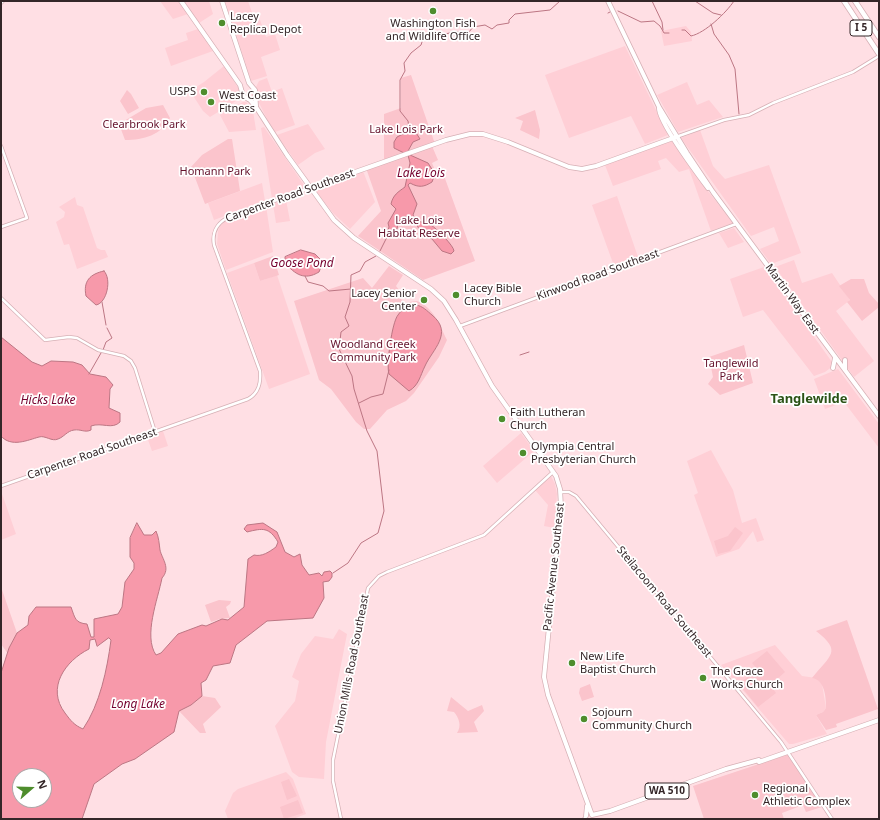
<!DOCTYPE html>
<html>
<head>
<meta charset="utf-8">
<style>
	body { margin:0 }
	#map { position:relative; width:880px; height:820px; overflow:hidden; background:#ffdfe4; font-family:"Noto Sans",sans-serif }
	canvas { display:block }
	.frame { position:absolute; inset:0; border:2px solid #342628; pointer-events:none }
	.north { position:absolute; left:12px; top:768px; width:40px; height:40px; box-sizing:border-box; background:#fff; border:1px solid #aea8a9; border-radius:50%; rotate:70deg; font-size:11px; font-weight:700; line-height:16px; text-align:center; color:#342628 }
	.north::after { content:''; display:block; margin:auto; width:14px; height:18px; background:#4e8d2d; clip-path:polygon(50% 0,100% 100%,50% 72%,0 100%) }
</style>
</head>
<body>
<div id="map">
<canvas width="880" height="820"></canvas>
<div class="frame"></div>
<div class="north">N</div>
</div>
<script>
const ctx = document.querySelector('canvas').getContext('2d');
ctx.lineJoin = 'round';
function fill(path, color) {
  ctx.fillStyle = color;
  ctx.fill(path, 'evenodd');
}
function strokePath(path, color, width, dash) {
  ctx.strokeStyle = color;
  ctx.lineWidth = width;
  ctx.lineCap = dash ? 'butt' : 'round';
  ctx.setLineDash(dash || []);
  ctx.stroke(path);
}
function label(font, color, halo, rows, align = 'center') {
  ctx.font = font + ' "Noto Sans",sans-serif';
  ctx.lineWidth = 3.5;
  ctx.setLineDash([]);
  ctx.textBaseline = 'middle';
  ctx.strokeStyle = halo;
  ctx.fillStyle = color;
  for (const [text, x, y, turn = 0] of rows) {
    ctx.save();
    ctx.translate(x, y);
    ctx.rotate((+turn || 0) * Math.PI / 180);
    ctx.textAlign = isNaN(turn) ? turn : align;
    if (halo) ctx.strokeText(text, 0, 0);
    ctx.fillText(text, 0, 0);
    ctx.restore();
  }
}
const built = new Path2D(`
	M160 1H179L188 14 173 19Z
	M184 1H209L213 14 199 23Z
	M225 1H248L255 21 260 20 266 37 275 34 280 50 261 57 267 76 251 81Z
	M686 26 691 32 692 41 664 46 661 31Z
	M198 29 213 51 171 66 165 48 188 40 186 33Z
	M625 46 668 135 645 144 631 116 569 138 545 75Z
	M224 66 239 89V96L236 101 210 117 203 111 190 91 204 82Z
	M267 78 272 92 282 88 295 125 275 132 267 119 258 101 256 87 259 81Z
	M687 82 697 105 709 100 723 117 678 132 657 95Z
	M243 102H246L253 111 256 130 229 132 220 115Z
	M308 124 325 149 315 153 298 165 277 135Z
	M264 127 304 185V188L272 199 261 128Z
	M700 130 713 166 725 179 769 165 801 253 771 264 760 249 779 241 774 227 751 236 681 138Z
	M672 141 690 168 733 223 711 231 689 169 679 172 666 158 658 161 661 169 613 186 605 165Z
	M363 171 375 202 350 229 333 213 315 190Z
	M262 183 265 201 214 220 208 203Z
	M617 196 638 257 614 266 592 205Z
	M75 197 77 205 83 207 97 248 101 250H105L108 257 77 269 69 244 64 245 56 222 64 217 65 212 59 207Z
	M286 200 290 221 276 223 273 204Z
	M266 206 273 252 226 270 217 244 218 231 221 224 227 220Z
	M734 228 744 242 728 248 719 233Z
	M794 260 802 283 832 273 850 300 836 311 874 361 854 377 775 267Z
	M254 263 260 281 277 275 310 374 269 389 227 273Z
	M764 267 832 362 833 366 825 372 814 376 763 310 743 317 730 279Z
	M838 369 879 424V448L844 402 825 409 814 379Z
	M163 431 168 446 152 451 147 437Z
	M521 433 534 451 497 483 483 466Z
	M711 450 733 490 742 523 756 518 764 540 757 542 753 531 739 549 716 557 694 495 698 493 687 461Z
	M551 476 555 484 557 494 555 528 544 526 548 505 535 490Z
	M1 491 16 534 1 540Z
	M339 629 347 634 326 742 324 779 299 777 292 772 275 726 295 701 299 681 292 677 301 654 315 636 333 639Z
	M775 645 802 676 816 678 822 684 826 708 823 712 816 715 827 734 793 744H789L721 665Z
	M286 772 293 779 306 814 293 819H228L225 811 233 793 238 789Z`);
const green = new Path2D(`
	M411 75 435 144 432 146 438 160 432 163 437 175 443 173 475 261 423 280 358 236 381 211 366 168 384 162V114L401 108V78Z
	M127 90 131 94 139 108 128 114 120 101Z
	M163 105 170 118C161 135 144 140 125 140L119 124 146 108Z
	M535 110 540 130 539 139 520 130 523 121 515 118Z
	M228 139H232L240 191 205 204 191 167 202 155Z
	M273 256 279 275 260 281 254 263Z
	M389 266 403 275 396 286 400 291 402 303 417 301C434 308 439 324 447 340L439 357 414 393 406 401 387 410 370 429H364L356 422 331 389 319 380 294 301 363 278 372 288Z
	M851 279H864L869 293 879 304V307L862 321 847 302 850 300 839 286Z
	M744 345 753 383 720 395 708 384 713 377 709 357Z
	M735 527 743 533 730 551 718 554 714 541 728 536Z
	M1 587 17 633 9 648 8 654 1 644Z
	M219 600 231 601 230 604 226 607 230 618 220 619 211 622 205 605Z
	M847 620 878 709 836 724 837 727 826 730 816 715 823 712 826 708C826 697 825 680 812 678 830 655 843 652 816 631Z
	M767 651 785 672 770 685 776 693 758 707 739 684 757 669 752 663Z
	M590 684 594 697 582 701 579 693 580 688Z
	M202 696 215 698 221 707 203 724 206 733H200L179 711 191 705Z
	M451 697 468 711 482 705 484 711 474 722 478 732 457 733C462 726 459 718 454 712L447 711Z
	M789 754 822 807 806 812 803 805 782 813 784 819H704L693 786Z
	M289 779 297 796 287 800 281 782Z
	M298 800 303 813 284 819 280 807Z`);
const water = new Path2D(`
	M408 127 413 128 420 139 413 142 408 151 410 155 428 163 435 174 432 182C424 187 419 188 410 183L408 185 417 204 413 215C417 223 424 222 431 225 436 228 454 246 454 251L451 254 442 251 432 239 420 231 417 225 408 216C399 217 397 223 397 232L389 238 386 236 389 227 388 223 396 209 391 204C393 195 398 192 405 187L410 163 408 155 394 148V142L397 137 407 132Z
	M301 250 315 254 323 262 319 272C304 281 295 274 285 263V257Z
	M104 271C112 279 107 303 96 305L86 296C83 281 90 274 104 271Z
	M416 305C423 306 427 311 432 315 454 333 432 350 425 366 420 376 419 385 409 391L389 374C386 365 392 322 398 315 402 309 409 305 416 305Z
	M1 337 32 362 42 366 51 361 73 362 82 365 90 374 106 377 113 385 110 389 109 408 120 413V422C112 430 102 422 91 426V430C85 433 81 429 74 430 67 431 64 437 58 439 52 442 45 435 39 437 28 440 11 448 1 436Z
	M137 523 144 535H152L156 531C159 538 159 543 160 550 162 559 171 568 162 578 158 599 143 636 156 655L161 653 178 634 202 625 206 626 222 619 228 620 244 607 248 559 254 555C262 557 269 552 276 547L278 542C269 527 263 528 247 532L244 529 247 525 263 523 277 532 285 552 294 557 300 554 302 565 309 575 319 573 322 576 324 572 330 571 332 573V577L329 581 323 582 324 598 313 618 267 621 236 645 230 663 213 666 206 680 201 683 202 696 191 705 179 711 174 732 135 759 122 764 94 784 82 819H1V673L9 648 17 633 28 625 29 616 36 607H71C75 618 75 623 87 624L91 637H94V619L118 614 122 607 125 582 134 569V563L130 557V538ZM109 638 111 640C107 670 100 704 83 729 74 725 71 721 65 713 46 688 65 661 89 649L90 640 95 639 97 646ZM20 776H44V800H20Z`);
const stream = new Path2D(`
	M652 1 662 22 663 30
	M695 1 713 13 721 15
	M618 11 641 22 654 21 660 26 664 33H669
	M608 13 610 12
	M711 24 714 34 729 55 735 69 739 114
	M682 30H685L691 36C705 33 726 13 734 1
	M409 128 408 121 400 111V80L405 71 404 63 411 53 421 45 423 39 454 32H469L473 27 485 25 492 29 497 25 509 23V20L515 14 550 10 560 1
	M380 251 387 237
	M305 276 308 282 323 286 329 291 351 289
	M102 302 106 325
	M103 350 106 342 112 338 107 328
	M520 355 529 352
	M89 374 101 353
	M359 403 371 397 383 394 389 370
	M333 573 348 563 361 543 378 533 384 511 377 451 367 431 354 389 352 376 339 349 341 332 349 326 345 317 350 302 351 275 360 271 365 262 376 256`);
const minor = new Path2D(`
	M676 137 724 120 749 115 773 103 853 72 879 56
	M1 146 27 218 1 227
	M1 298 45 340 69 337 77 338 98 350 124 356 131 361 135 368 155 432
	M460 326 736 224
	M1 486 248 399C259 393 261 383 260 371L214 245C212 234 216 224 227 218L310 188
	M560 492H569L576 496 781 742 832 819
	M341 819 333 781V760L368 588 379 576 387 572 484 535 553 472
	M584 819 585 818`);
const major = new Path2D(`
	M181 1 240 85 243 96 250 100 256 107 287 155 334 220 354 238 431 289 444 301 456 320 492 386 556 476 560 489 561 507 544 677 548 695 592 815
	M222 1 249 83 255 90 256 106
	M608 1 659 107 687 153 713 192 879 416
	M1 2 2 1
	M659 107C657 120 699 176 708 188
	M310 188 446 140 470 134H483L508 142 569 167 582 169 596 166 676 137
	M833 368 835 358
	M845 370V360
	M759 762 879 720
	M592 815 610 811 726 769 759 760
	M586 816 587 806`);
const highway = new Path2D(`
	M844 1 879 54
	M855 1 879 37`);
const markers = [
	[433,11,4,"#4e8d2d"],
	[222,23,4,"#4e8d2d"],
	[204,92,4,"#4e8d2d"],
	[211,102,4,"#4e8d2d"],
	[456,295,4,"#4e8d2d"],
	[424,300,4,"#4e8d2d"],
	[502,419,4,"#4e8d2d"],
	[523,453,4,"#4e8d2d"],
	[572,663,4,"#4e8d2d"],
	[703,678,4,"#4e8d2d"],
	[584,719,4,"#4e8d2d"],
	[755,795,4,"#4e8d2d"]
];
const shields = [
	[861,28,22],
	[667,791,44]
];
const shieldNames = [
	["I 5",861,28],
	["WA 510",667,791]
];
const poiNames = [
	["Lacey",230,17],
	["Replica Depot",230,30],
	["Washington Fish",433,24,"center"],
	["and Wildlife Office",433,37,"center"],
	["USPS",196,92,"right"],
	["West Coast",219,96],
	["Fitness",219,109],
	["Lacey Bible",464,289],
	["Church",464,302],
	["Lacey Senior",416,294,"right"],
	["Center",416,307,"right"],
	["Faith Lutheran",510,413],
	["Church",510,426],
	["Olympia Central",531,447],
	["Presbyterian Church",531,460],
	["New Life",580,657],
	["Baptist Church",580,670],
	["The Grace",711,672],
	["Works Church",711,685],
	["Sojourn",592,713],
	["Community Church",592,726],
	["Regional",763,789],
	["Athletic Complex",763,802]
];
const parkNames = [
	["Clearbrook Park",144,125],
	["Lake Lois Park",406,130],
	["Homann Park",215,172],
	["Lake Lois",419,221],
	["Habitat Reserve",419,234],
	["Woodland Creek",373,345],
	["Community Park",373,358],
	["Tanglewild",731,364],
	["Park",731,377]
];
const streetNames = [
	["Carpenter Road Southeast",290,196,-20],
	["Kinwood Road Southeast",598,275,-20],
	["Martin Way East",792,299,54],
	["Carpenter Road Southeast",92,454,-19],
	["Pacific Avenue Southeast",554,567,-84],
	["Steilacoom Road Southeast",664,602,50],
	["Union Mills Road Southeast",352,664,-79]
];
const waterNames = [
	["Lake Lois",421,174],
	["Goose Pond",302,264],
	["Hicks Lake",48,401],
	["Long Lake",138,705]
];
const quarterNames = [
	["Tanglewilde",809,399]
];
fill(built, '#ffcfd6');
fill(green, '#fbc4cc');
fill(water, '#f799aa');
strokePath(water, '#bc7683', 1);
strokePath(stream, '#bc7683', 1);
strokePath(minor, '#d6b0b5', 4);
strokePath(major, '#d6b0b5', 5.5);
strokePath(highway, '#d6b0b5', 6);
strokePath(minor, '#fff', 2.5);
strokePath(major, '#fff', 4);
strokePath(highway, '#fff', 4.5);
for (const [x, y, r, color] of markers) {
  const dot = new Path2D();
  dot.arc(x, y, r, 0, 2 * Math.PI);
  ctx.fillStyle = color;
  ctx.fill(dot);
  strokePath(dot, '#fff', 1.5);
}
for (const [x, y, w] of shields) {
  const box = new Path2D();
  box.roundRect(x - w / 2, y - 8, w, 16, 3);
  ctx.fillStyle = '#fff';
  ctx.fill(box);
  strokePath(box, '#342628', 1);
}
label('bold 10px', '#342628', null, shieldNames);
label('11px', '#342628', '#fff', poiNames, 'left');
label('11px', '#64112b', '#fff', parkNames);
label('11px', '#342628', '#fff', streetNames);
label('italic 12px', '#75002e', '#fff', waterNames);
label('bold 13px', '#2c5317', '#fff', quarterNames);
</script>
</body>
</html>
